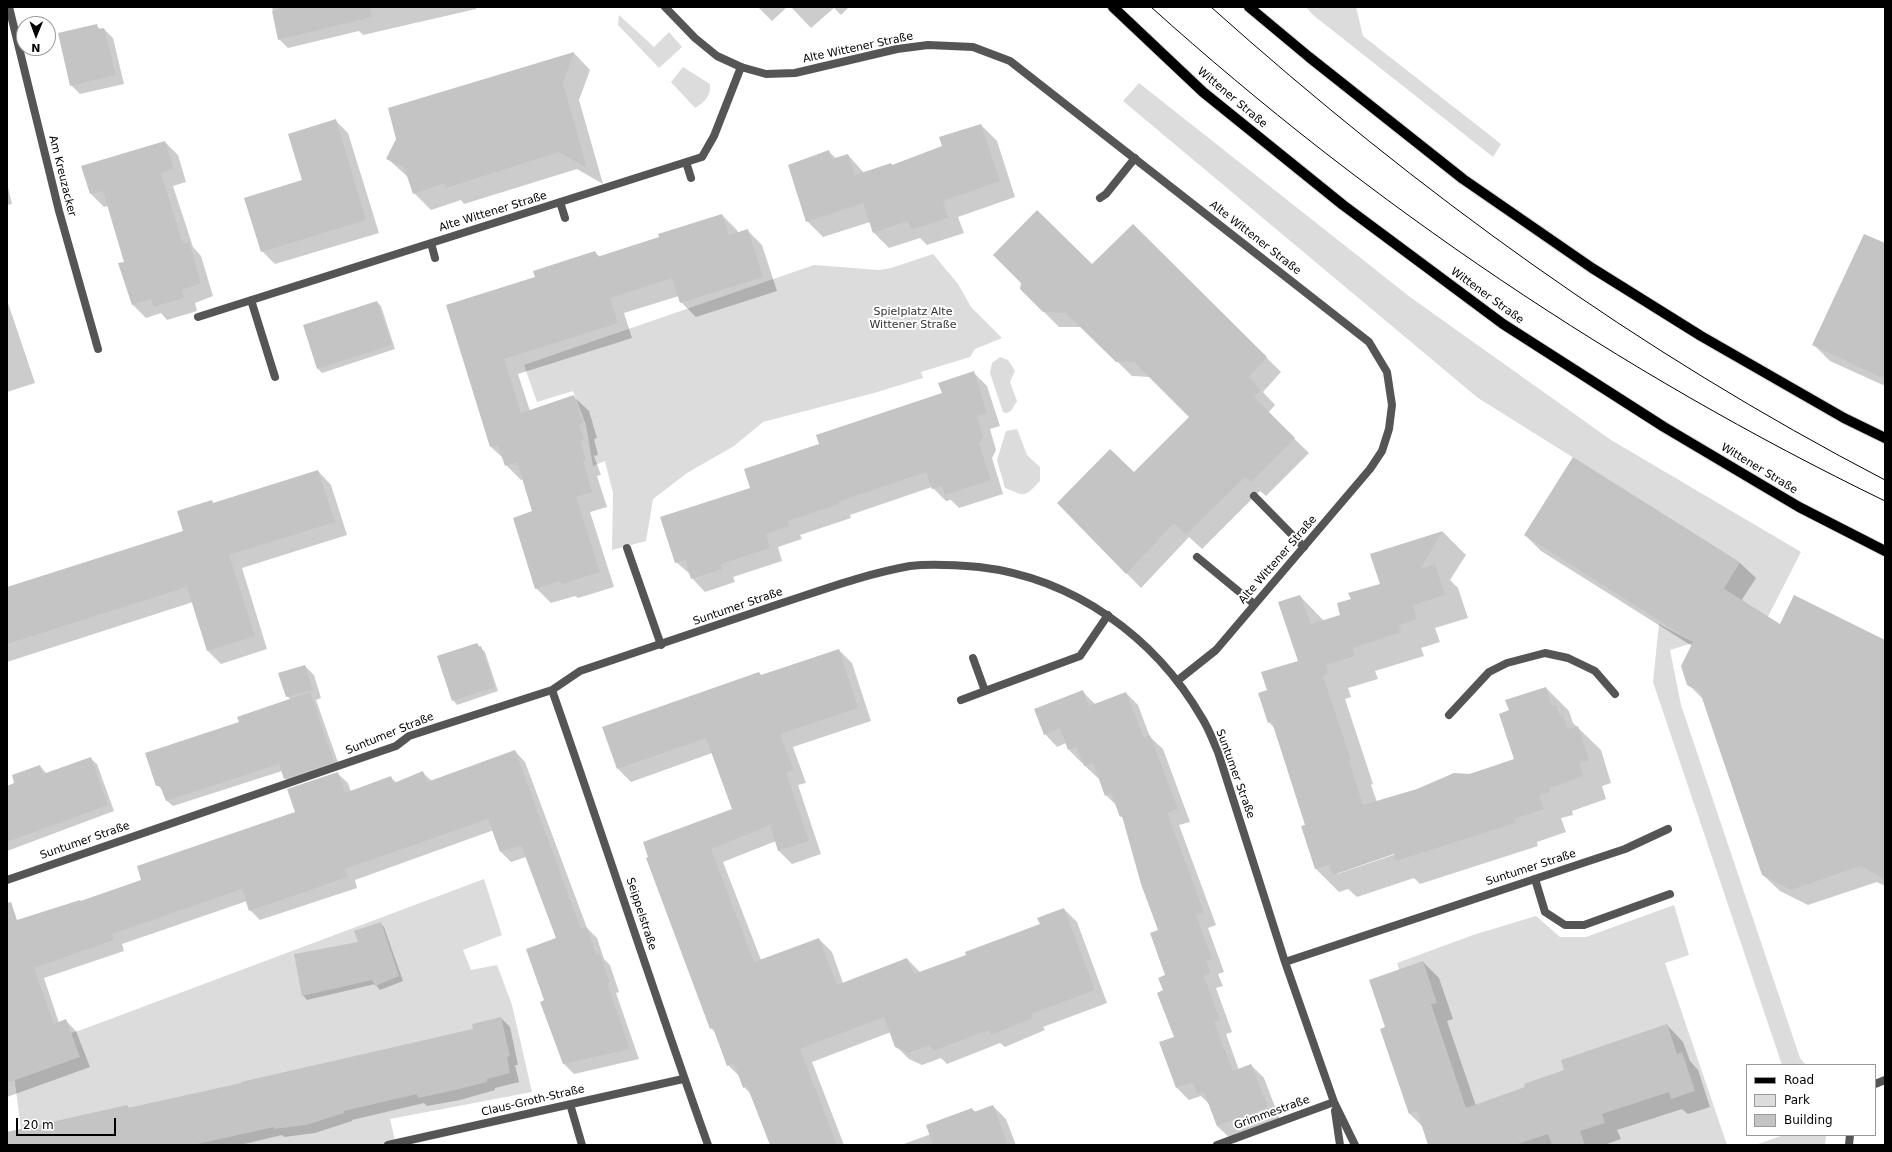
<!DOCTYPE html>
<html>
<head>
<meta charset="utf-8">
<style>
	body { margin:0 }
	#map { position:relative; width:1892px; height:1152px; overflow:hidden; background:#fff; font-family:"DejaVu Sans",sans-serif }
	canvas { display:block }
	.frame { position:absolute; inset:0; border:8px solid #000; pointer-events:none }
	.legend { position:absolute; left:1746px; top:1064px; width:130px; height:72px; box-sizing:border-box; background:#fff; border:1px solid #999; margin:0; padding:5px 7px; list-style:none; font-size:12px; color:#000 }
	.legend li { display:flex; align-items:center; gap:8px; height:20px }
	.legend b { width:20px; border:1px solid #999 }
	.north { position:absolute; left:16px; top:16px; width:40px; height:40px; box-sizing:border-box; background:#fff; border:1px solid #999; border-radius:50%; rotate:181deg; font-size:11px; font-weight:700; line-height:16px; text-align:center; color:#000 }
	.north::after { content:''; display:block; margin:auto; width:14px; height:18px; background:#000; clip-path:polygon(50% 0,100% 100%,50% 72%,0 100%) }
	.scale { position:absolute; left:16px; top:1118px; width:100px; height:18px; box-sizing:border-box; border:2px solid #000; border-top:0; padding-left:5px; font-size:12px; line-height:14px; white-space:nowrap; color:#000; -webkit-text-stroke:3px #fff; paint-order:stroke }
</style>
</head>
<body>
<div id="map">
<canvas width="1892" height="1152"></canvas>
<div class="frame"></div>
<ul class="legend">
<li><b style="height:5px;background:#000"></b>Road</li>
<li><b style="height:11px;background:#dcdcdc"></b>Park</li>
<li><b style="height:11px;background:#c4c4c4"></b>Building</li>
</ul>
<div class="north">N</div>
<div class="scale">20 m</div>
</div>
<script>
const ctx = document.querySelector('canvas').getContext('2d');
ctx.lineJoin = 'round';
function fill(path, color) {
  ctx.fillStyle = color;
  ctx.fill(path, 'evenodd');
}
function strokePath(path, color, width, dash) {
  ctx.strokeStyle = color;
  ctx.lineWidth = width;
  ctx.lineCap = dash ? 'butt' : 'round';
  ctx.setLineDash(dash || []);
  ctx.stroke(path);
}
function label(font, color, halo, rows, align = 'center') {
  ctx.font = font + ' "DejaVu Sans",sans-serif';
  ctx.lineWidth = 4;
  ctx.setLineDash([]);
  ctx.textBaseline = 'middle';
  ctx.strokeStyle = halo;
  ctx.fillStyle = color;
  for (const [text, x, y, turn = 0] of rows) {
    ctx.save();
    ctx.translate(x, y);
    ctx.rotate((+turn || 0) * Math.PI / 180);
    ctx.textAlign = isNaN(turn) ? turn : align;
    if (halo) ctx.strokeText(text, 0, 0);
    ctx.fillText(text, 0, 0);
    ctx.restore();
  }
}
const green = new Path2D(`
	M1306 7H1356L1363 36 1501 144 1493 157 1313 15Z
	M619 15 654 47 669 32 682 47 659 68 618 25Z
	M683 67 710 84C711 96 705 102 695 108L671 82Z
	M1139 83 1410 297 1611 440 1801 552 1758 636 1712 637 1670 650 1681 705 1800 1058 1806 1065H1782L1653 682 1659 624 1691 641 1740 562 1478 398 1123 101Z
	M933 254 958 284 971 307 1002 338 975 349 970 357 921 372 923 378 874 393 763 422 734 446 687 473 653 499 646 541 612 550 613 493 605 461 593 466 586 425 573 391 537 402 524 365 814 265 879 270 891 268Z
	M1000 357 1008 360 1015 371 1010 382 1017 401 1011 411 1006 413 1003 412 990 373 992 363Z
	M1017 429 1027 455 1040 467V481C1024 497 1027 497 1005 488L997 460 1006 431Z
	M484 879 502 935 463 950 471 970 497 965 512 1005 532 1092 390 1119 396 1145H23L11 1051 81 1030Z
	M1674 905 1689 955 1665 963 1727 1145H1447L1451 1133 1397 963 1473 935 1536 916 1560 937H1586Z
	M1784 1135H1826L1825 1145H1755Z`);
const shadow = new Path2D(`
	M272 7H476V9L363 35 359 31 288 48 279 39Z
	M758 7H787L772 21Z
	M791 7H849L841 15 834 8 811 28Z
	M96 25 101 30 104 29 113 38 124 84 80 94 71 85Z
	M574 53 590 70 579 100 603 184 577 169 464 204 461 200 431 210 414 193 409 178 388 159Z
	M335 120 348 133 379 233 275 264 262 251 303 181Z
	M981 125 997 141 1015 197 958 217 964 233 927 245 920 238 889 248 873 232 870 222 823 237 807 221 829 152 837 159 848 155 864 173 893 166 943 146Z
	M165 142 178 155 186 182 173 186 193 247 201 256 213 296 195 303 197 311 167 320 161 313 146 318 132 304 125 263 108 206 104 207 91 194Z
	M7 183 12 204 7 205Z
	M722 215 737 230 738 233 747 230 762 245 777 291 696 317 681 302 679 296 624 313 632 338 518 374 530 411 574 397 589 411 597 438 594 439 598 455 594 456 601 475 597 476 607 507 590 512 614 587 578 598 575 596 551 603 536 588 533 512 523 479 521 480 506 465 504 459 491 447 447 306 537 278 595 252 600 257 660 238Z
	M1133 225 1281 372 1263 392 1275 405 1268 413 1309 453 1266 496 1260 491 1202 549 1189 537 1141 588 1058 503 1134 473 1190 417 1150 377 1132 376 1082 327H1059L1044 312Z
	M1885 244V386L1830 361 1814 345Z
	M7 300 35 383 7 392Z
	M377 302 381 306 395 349 322 373 318 369Z
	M974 373 987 386 1000 426 990 429 996 450 992 458 1003 494 959 508 951 500 946 501 932 487 850 515 851 518 800 535 802 539 778 547 782 561 733 577 735 582 705 592 692 578 691 575 676 562 751 488 820 445 943 394Z
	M318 471 331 485 347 535 242 568 267 649 221 664 208 651 193 602 7 662V588L185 532 211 501 215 504Z
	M1443 532 1466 555 1450 580 1458 588 1468 618 1435 628 1440 642 1421 648 1424 656 1375 671 1378 679 1348 688 1351 697 1345 699 1373 784 1371 785 1377 802 1515 760 1510 711 1546 688 1569 711 1573 723 1601 750 1611 783 1602 786 1606 799 1572 811 1573 815 1561 818 1566 832 1537 842 1538 846 1420 884 1414 878 1357 897 1348 889 1339 892 1316 869 1302 827 1307 825 1274 728 1269 722 1268 691 1299 661 1300 596 1324 621 1342 615 1352 599 1382 584 1372 554ZM1398 851 1399 853 1337 874 1335 873Z
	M1525 535 1739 562 1756 578 1741 601 1780 626 1885 641V886L1877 882 1808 905 1780 891 1763 875 1704 700 1688 684 1692 646 1541 551Z
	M477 644 485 652 498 691 457 705 453 700Z
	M839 650 852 663 871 721 793 747 806 783 798 785 821 854 792 864 779 851 776 841 723 862 761 960 819 939 832 952 843 983 907 959 920 972 967 955 1041 924 1064 909 1077 922 1107 1003 1043 1027 1045 1030 1005 1047 1000 1043 947 1064 941 1058 922 1065 909 1059 896 1046 891 1032 812 1062 844 1145H771L752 1095 744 1087 741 1078 728 1065 716 1033 711 1028 647 858 733 810 712 753 631 782 618 769 759 673 762 676Z
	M305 666 314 675 321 698 316 700 340 768 291 784 285 778 282 771 173 806 166 800 163 790 157 785 240 722 291 700 287 696Z
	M1082 691 1095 704 1126 693 1138 705 1150 737 1163 749 1190 822 1179 825 1216 925 1208 928 1224 972 1218 974 1223 986 1216 988 1232 1032 1226 1034 1239 1070 1251 1065 1264 1078 1280 1120 1230 1138 1217 1126 1209 1104 1201 1096 1189 1100 1177 1088 1160 1043 1175 1037 1165 991 1166 975 1159 930 1124 819 1121 816 1117 806 1106 795 1099 778H1098L1085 766 1083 762 1082 763 1069 750 1066 743 1057 747 1045 734Z
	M515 751 525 762 587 928 597 938 604 959 610 965 619 992 616 993 639 1059 574 1074 564 1064 545 1001 557 939 526 857 511 862 501 852 494 830 355 880 357 888 260 920 250 910 247 901 122 944 124 951 44 978 59 1023 66 1021 76 1031 90 1067 7 1097V926L143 880 296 813 337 773 348 783 351 792 391 778 397 783 423 773 432 781Z
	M90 758 97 764 114 811 7 851V787L16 784 40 766 47 774Z
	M380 923 384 927 403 981 380 990 375 984 307 1000 303 995Z
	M1423 962 1439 978 1453 1019 1447 1021 1476 1106 1526 1087 1667 1025 1683 1042 1690 1061 1698 1070 1710 1107 1688 1114 1682 1109 1617 1130 1621 1139 1604 1145H1429L1424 1128 1409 1113 1386 1027Z
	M501 1018 510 1027 518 1065H515L519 1082 495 1088V1090L460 1100 427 1106 424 1103 352 1120V1121L315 1133 284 1137 282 1135 240 1145H7V1133L127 1106 129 1108 243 1084 474 1029Z
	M993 1106 1006 1119 1016 1145H901L931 1134 972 1109 976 1112Z`);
const building = new Path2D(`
	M287 7H370L372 17 278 40 272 11Z
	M97 24 98 29 104 28 116 75 70 86 58 33Z
	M574 52 563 83 587 168 559 152 446 188 445 183 413 194 404 167 386 159 396 139 388 108Z
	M336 119 366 220 261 252 244 198 302 180 288 134Z
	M981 124 1000 181 943 201 948 218 911 230 908 221 873 233 863 203 806 222 788 165 829 150 832 159 848 154 855 175 891 163 892 165 942 146 939 137Z
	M165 141 174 169 161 173 183 244 189 242 201 283 182 290 184 298 153 307 151 299 132 305 118 263 124 262 103 191 90 194 81 166Z
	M1037 210 1092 264 1133 224 1267 357 1249 377 1261 390 1254 397 1295 438 1251 482 1245 477 1186 535 1174 523 1126 574 1057 503 1110 449 1134 472 1189 417 1134 362H1116L1066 313 1043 312 1020 289 1021 283 993 255Z
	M722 214 729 235 748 229 763 277 680 303 672 278 610 298 618 323 504 359 521 413 574 395 583 423 579 424 584 440 580 441 586 460 583 461 592 492 576 497 600 572 562 584 561 581 535 589 513 518 532 511 517 462 505 466 498 445 490 447 446 305 535 277 533 271 595 251 597 257 659 237 658 234Z
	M1864 234 1885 243V379L1812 345Z
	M377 301 392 345 317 369 303 325Z
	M974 371 987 413 977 416 983 436 979 444 991 480 945 495 942 486 932 489 926 472 838 502 839 504 788 521 789 526 766 534 770 548 721 564 722 569 691 579 685 560 675 563 660 517 750 488 744 469 819 444 816 435 942 393 938 383Z
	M1573 457 1740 562 1723 588 1780 624 1794 595 1885 640V879L1860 866 1791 890 1762 875 1700 692 1687 685 1681 666 1693 642 1524 535Z
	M318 470 335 522 229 555 255 636 207 651 187 587 7 644V587L183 531 177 511 212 500 213 503Z
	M1443 531 1420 569 1435 564 1445 595 1413 605 1417 619 1399 625 1401 632 1353 648 1355 656 1326 665 1328 673 1323 676 1351 760 1349 761 1363 805 1417 789 1454 773 1470 774 1514 759 1499 714 1509 710 1505 700 1546 687 1552 706 1556 705 1560 716 1563 715 1568 729 1578 726 1589 760 1579 763 1584 776 1549 788 1550 792 1539 795 1544 809 1514 819 1515 823 1396 861 1394 854 1333 875 1329 865 1315 869 1301 826 1305 825 1272 722 1268 723 1258 693 1267 690 1261 672 1298 661 1278 602 1300 595 1311 624 1340 615 1337 603 1351 599 1348 593 1380 584 1370 554Z
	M477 643 479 647 481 646 495 687 452 701 437 656Z
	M839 649 858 708 780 734 794 770 786 772 809 841 778 851 770 825 711 849 754 962 819 938 837 985 907 958 914 974 966 955 965 952 1040 924 1037 918 1064 908 1095 990 1031 1014 1033 1018 991 1035 989 1030 933 1051 930 1045 908 1053 895 1047 884 1017 800 1049 837 1145H770L747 1086 743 1088 734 1063 727 1066 713 1028 710 1029 646 858 648 857 643 842 732 809 706 738 617 769 602 727 759 672 761 675Z
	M305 665 313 690 286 697 278 673Z
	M1083 690 1089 706 1126 692 1144 738 1150 735 1178 809 1167 813 1204 912 1196 915 1212 959 1206 961 1211 973 1204 976 1220 1020 1214 1022 1233 1071 1251 1064 1268 1107 1217 1126 1204 1092 1197 1094 1193 1082 1176 1088 1159 1042 1174 1037 1157 993 1163 990 1158 978 1165 975 1150 933 1158 930 1141 884 1122 816 1120 817 1111 793 1105 796 1093 763 1084 766 1076 747 1068 750 1060 728 1044 735 1034 709Z
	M310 692 334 762 284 779 279 764 166 801 160 786H156L145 753 239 722 237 717Z
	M515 750 581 929 587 927 596 955 600 954 610 982 607 983 630 1049 563 1064 540 1002 544 1000 526 949 556 938 521 845 500 852 488 819 345 869 348 877 249 911 242 889 112 934 114 940 34 968 54 1024 66 1019 80 1057 7 1083V903L11 902 17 920 80 900 81 901 141 880 137 866 295 812 287 789 338 772 345 793 391 776 394 783 423 771 427 782Z
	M91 757 108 805 7 842V786L14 783 12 775 40 765 43 774Z
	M381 922 399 976 375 986 372 980 302 996 294 954 358 942 354 931Z
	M1423 961 1437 1003 1431 1004 1466 1108 1525 1087 1524 1084 1564 1070 1561 1060 1667 1024 1677 1054 1682 1052 1695 1091 1671 1099 1669 1092 1602 1114 1605 1123 1580 1131 1585 1145H1552L1548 1134 1515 1145H1428L1417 1111 1409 1114 1380 1029 1385 1027 1369 980Z
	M501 1017 510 1056 507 1057 510 1073 487 1079V1082L451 1091 418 1098 417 1094 344 1111V1113L306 1125 274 1129V1127L193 1145H7V1132L127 1105 128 1108 241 1083V1082L473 1029 472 1024Z
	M993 1105 1008 1145H933L926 1125 972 1108 974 1112Z`);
const service = new Path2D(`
	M686 162 691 178
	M1100 198 1106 194 1135 158
	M560 202 565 218
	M431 243 435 258
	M251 300 275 377
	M198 317 702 157 714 136 741 67
	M1254 496 1304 547
	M627 548 661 645
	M1197 557 1254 604
	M973 658 985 691 1080 656 1108 615
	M961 700 985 691
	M1449 715 1489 672 1507 663 1545 653 1568 658 1595 671 1615 694
	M1535 879 1545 912 1565 925H1584L1670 894
	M1875 1084 1885 1080
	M1849 1145 1850 1135`);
const minor = new Path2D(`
	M9 7 59 211 98 349
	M665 7 695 38 717 56 741 67 766 74 795 73 897 49 928 45 973 47 1010 61 1369 342 1387 372 1392 405 1389 429 1382 451 1370 469 1216 650 1177 681
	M552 690C605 842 654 994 708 1145
	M7 880 396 746 409 736 552 690 580 671C647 649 713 626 779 604 822 590 865 574 910 566 932 563 957 565 979 567 1074 578 1155 637 1202 718 1209 729 1213 741 1218 752L1285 962 1334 1102 1355 1145
	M1285 962 1625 849 1668 829
	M570 1104 582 1145
	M1335 1111 1340 1145
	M388 1145 683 1079
	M1217 1145 1334 1102`);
const primary = new Path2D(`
	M1113 7 1203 92 1343 205 1503 324 1664 427 1799 507 1885 551
	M1249 7 1309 57 1463 179 1592 268 1701 336 1844 418 1885 438`);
const tram = new Path2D(`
	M1151 7C1371 205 1619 372 1885 501
	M1211 7C1419 193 1637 351 1885 480`);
const streetNames = [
	["Alte Wittener Straße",858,48,-12],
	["Wittener Straße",1232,98,40],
	["Am Kreuzacker",62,176,76],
	["Alte Wittener Straße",493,212,-17],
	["Alte Wittener Straße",1255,238,38],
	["Wittener Straße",1487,296,36],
	["Wittener Straße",1759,469,31],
	["Alte Wittener Straße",1278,560,-49],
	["Suntumer Straße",738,607,-19],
	["Suntumer Straße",390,734,-22],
	["Suntumer Straße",1235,774,70],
	["Suntumer Straße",85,841,-19],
	["Suntumer Straße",1531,868,-18],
	["Seippelstraße",641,914,72],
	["Claus-Groth-Straße",533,1101,-13],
	["Grimmestraße",1272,1113,-20]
];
const parkNames = [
	["Spielplatz Alte",913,312],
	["Wittener Straße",913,325]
];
fill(green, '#dcdcdc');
fill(shadow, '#0003');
fill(building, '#c4c4c4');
strokePath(primary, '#dbdbdb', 12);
strokePath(service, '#555', 8);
strokePath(minor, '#555', 8);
strokePath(primary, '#000', 10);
strokePath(tram, '#000', 1);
label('11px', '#000', '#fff', streetNames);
label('11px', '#333', '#fff', parkNames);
</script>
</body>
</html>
